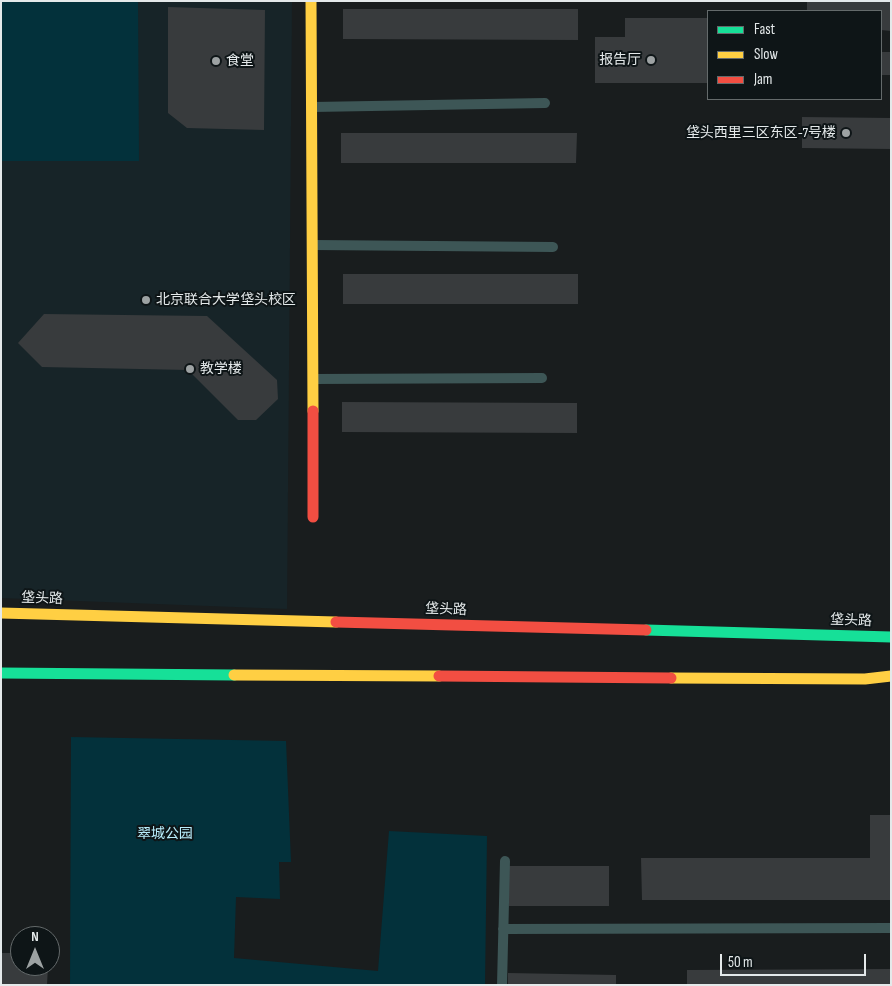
<!DOCTYPE html>
<html>
<head>
<meta charset="utf-8">
<style>
	body { margin:0 }
	#map { position:relative; width:892px; height:986px; overflow:hidden; background:#191d1e; font-family:"Sofia Sans Condensed",sans-serif }
	canvas { display:block }
	.frame { position:absolute; inset:0; border:2px solid #e4e9ea; pointer-events:none }
	.legend { position:absolute; left:707px; top:10px; width:175px; height:90px; box-sizing:border-box; background:#0e1517; border:1px solid #646a6b; margin:0; padding:6px 9px; list-style:none; font-size:15px; color:#e4e9ea }
	.legend li { display:flex; align-items:center; gap:10px; height:25px }
	.legend b { width:25px; border:1px solid #646a6b }
	.north { position:absolute; left:10px; top:926px; width:50px; height:50px; box-sizing:border-box; background:#0e1517; border:1px solid #646a6b; border-radius:50%; rotate:0deg; font-size:14px; font-weight:700; line-height:20px; text-align:center; color:#e4e9ea }
	.north::after { content:''; display:block; margin:auto; width:18px; height:22px; background:#9da2a3; clip-path:polygon(50% 0,100% 100%,50% 72%,0 100%) }
	.scale { position:absolute; left:720px; top:954px; width:146px; height:22px; box-sizing:border-box; border:2px solid #e4e9ea; border-top:0; padding-left:6px; font-size:15px; line-height:18px; white-space:nowrap; color:#e4e9ea; -webkit-text-stroke:4px #0e1517; paint-order:stroke }
</style>
</head>
<body>
<div id="map">
<canvas width="892" height="986"></canvas>
<div class="frame"></div>
<ul class="legend">
<li><b style="height:6px;background:#16e098"></b>Fast</li>
<li><b style="height:6px;background:#ffcf43"></b>Slow</li>
<li><b style="height:6px;background:#f24e42"></b>Jam</li>
</ul>
<div class="north">N</div>
<div class="scale">50 m</div>
</div>
<script>
const ctx = document.querySelector('canvas').getContext('2d');
ctx.lineJoin = 'round';
function fill(path, color) {
  ctx.fillStyle = color;
  ctx.fill(path, 'evenodd');
}
function strokePath(path, color, width, dash) {
  ctx.strokeStyle = color;
  ctx.lineWidth = width;
  ctx.lineCap = dash ? 'butt' : 'round';
  ctx.setLineDash(dash || []);
  ctx.stroke(path);
}
function label(font, color, halo, rows, align = 'center') {
  ctx.font = font + ' "Sofia Sans Condensed","Noto Sans SC",sans-serif';
  ctx.lineWidth = 4;
  ctx.setLineDash([]);
  ctx.textBaseline = 'middle';
  ctx.strokeStyle = halo;
  ctx.fillStyle = color;
  for (const [text, x, y, turn = 0] of rows) {
    ctx.save();
    ctx.translate(x, y);
    ctx.rotate((+turn || 0) * Math.PI / 180);
    ctx.textAlign = isNaN(turn) ? turn : align;
    if (halo) ctx.strokeText(text, 0, 0);
    ctx.fillText(text, 0, 0);
    ctx.restore();
  }
}
const built = new Path2D(`
	M1 1H292L287 609 1 598Z`);
const green = new Path2D(`
	M1 1H138L139 161H1Z
	M71 737 286 741 291 862H279L280 899 236 897 234 958 378 971 389 831 487 836 485 985H70Z`);
const building = new Path2D(`
	M807 1H891V31L881 30V11H807Z
	M168 7 265 10 264 130 187 128 168 113Z
	M343 9H578V40L343 39Z
	M625 18H708V83H595V37H625Z
	M881 52H891V75H881Z
	M802 117 891 118V149L802 148Z
	M341 133H577L576 163H341Z
	M343 274H578V304H343Z
	M44 314 207 316 277 380 278 399 256 420H238L188 370 42 367 18 343Z
	M342 402 577 403V433L342 432Z
	M870 815H891V900H642L641 858H870Z
	M509 866H609V906H509Z
	M1 953H20V966H48L47 985H1Z
	M891 969V985H687V970Z
	M508 973 616 975V985H508Z`);
const lane = new Path2D(`
	M313 107 545 103
	M314 245 553 247
	M313 379 542 378
	M503 929 891 928
	M502 985 505 861`);
const fast = new Path2D(`
	M646 630 891 637
	M1 673 234 675`);
const slow = new Path2D(`
	M311 1 313 411
	M1 613 336 622
	M234 675 439 676
	M671 678 865 679 891 676`);
const jam = new Path2D(`
	M313 411V517
	M336 622 646 630
	M439 676 671 678`);
const markers = [
	[651,60,5,"#9da2a3"],
	[216,61,5,"#9da2a3"],
	[846,133,5,"#9da2a3"],
	[146,300,5,"#9da2a3"],
	[190,369,5,"#9da2a3"]
];
const poiNames = [
	["报告厅",641,60,"right"],
	["食堂",226,61],
	["垡头西里三区东区-7号楼",836,133,"right"],
	["北京联合大学垡头校区",156,300],
	["教学楼",200,369]
];
const streetNames = [
	["垡头路",42,599,2],
	["垡头路",446,610,2],
	["垡头路",851,621,2]
];
const parkNames = [
	["翠城公园",165,834]
];
fill(built, '#172428');
fill(green, '#03313b');
fill(building, '#383b3d');
strokePath(lane, '#3d5656', 10);
strokePath(fast, '#16e098', 11);
strokePath(slow, '#ffcf43', 11);
strokePath(jam, '#f24e42', 11);
for (const [x, y, r, color] of markers) {
  const dot = new Path2D();
  dot.arc(x, y, r, 0, 2 * Math.PI);
  ctx.fillStyle = color;
  ctx.fill(dot);
  strokePath(dot, '#0e1517', 2);
}
label('14px', '#e4e9ea', '#0e1517', poiNames, 'left');
label('14px', '#e4e9ea', '#0e1517', streetNames);
label('14px', '#b8edfb', '#0e1517', parkNames);
</script>
</body>
</html>
